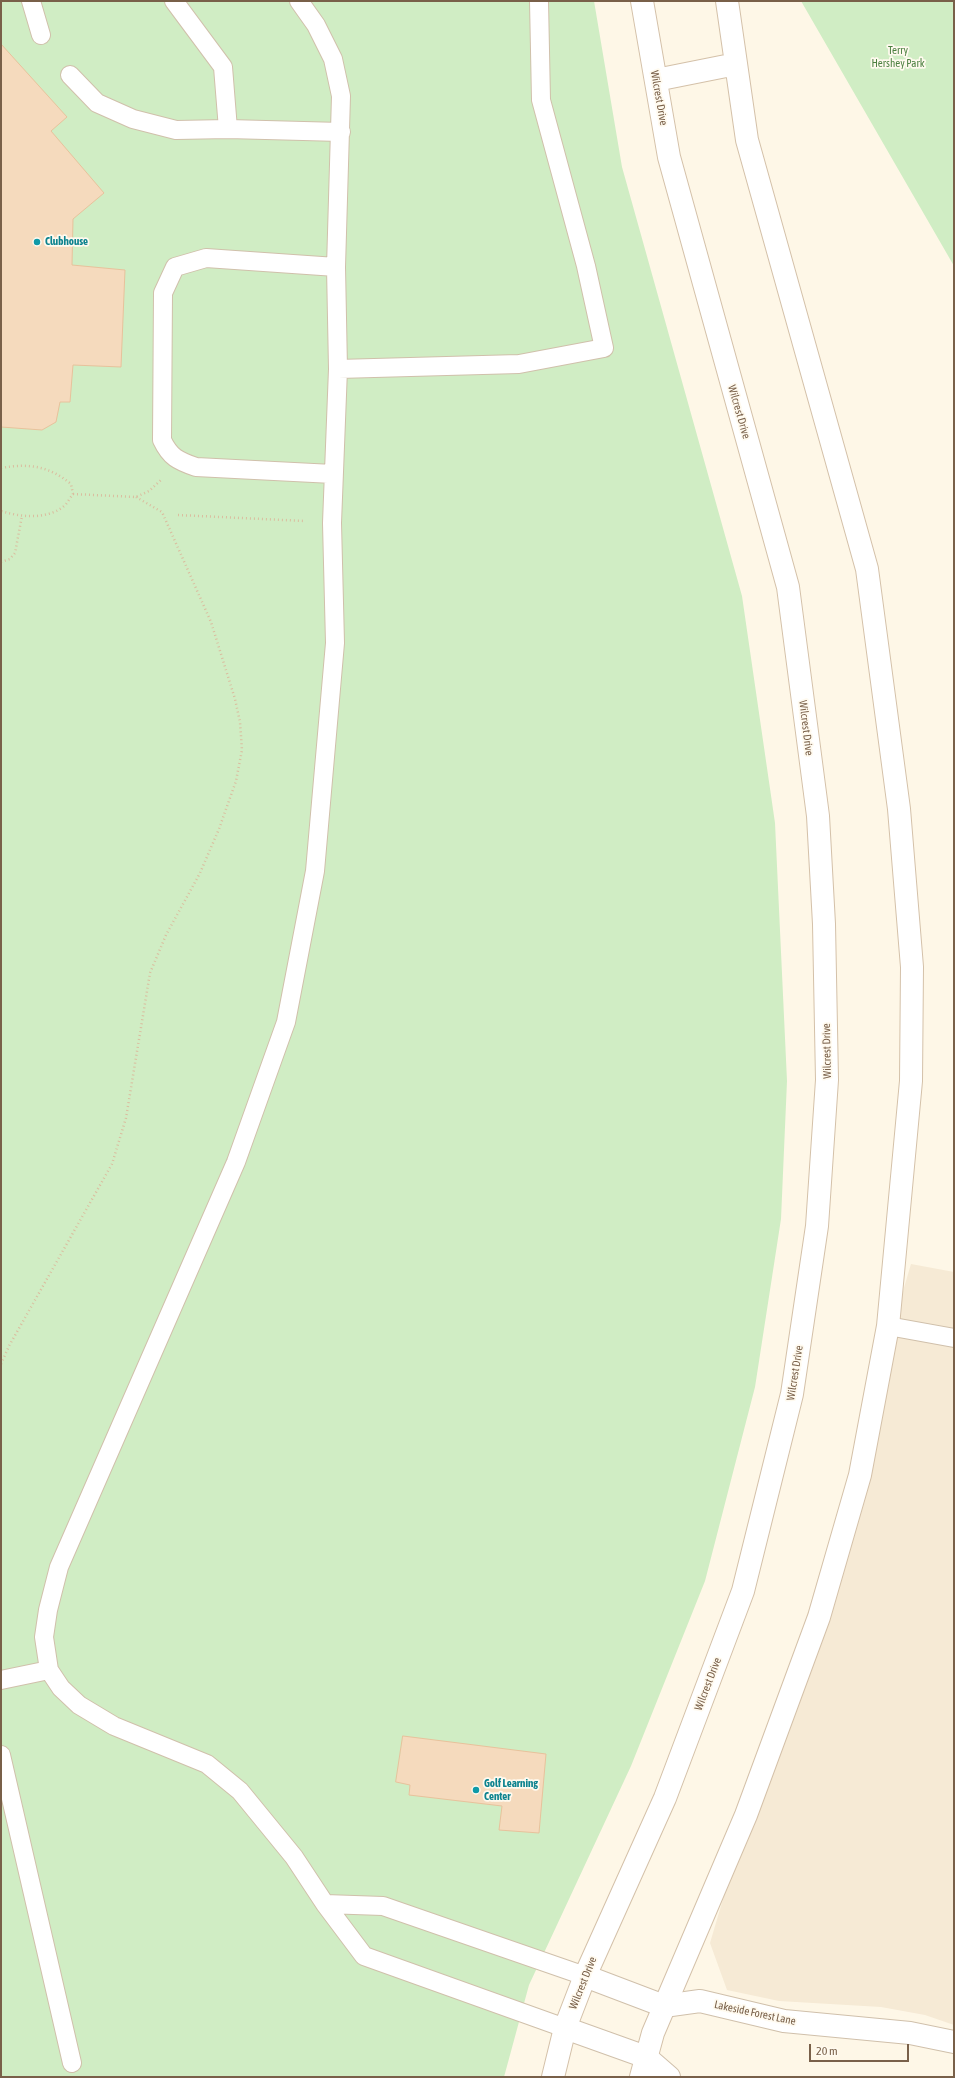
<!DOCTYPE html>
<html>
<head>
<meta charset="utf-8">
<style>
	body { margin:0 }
	#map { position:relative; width:955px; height:2078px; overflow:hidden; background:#fef7e7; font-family:"Asap Condensed",sans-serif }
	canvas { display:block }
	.frame { position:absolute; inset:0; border:2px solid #796049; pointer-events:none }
	.scale { position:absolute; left:809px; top:2044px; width:100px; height:18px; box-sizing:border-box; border:2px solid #796049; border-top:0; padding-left:5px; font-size:12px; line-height:14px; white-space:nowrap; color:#796049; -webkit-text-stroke:3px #fffaef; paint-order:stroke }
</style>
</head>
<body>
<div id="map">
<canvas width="955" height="2078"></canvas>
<div class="frame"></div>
<div class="scale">20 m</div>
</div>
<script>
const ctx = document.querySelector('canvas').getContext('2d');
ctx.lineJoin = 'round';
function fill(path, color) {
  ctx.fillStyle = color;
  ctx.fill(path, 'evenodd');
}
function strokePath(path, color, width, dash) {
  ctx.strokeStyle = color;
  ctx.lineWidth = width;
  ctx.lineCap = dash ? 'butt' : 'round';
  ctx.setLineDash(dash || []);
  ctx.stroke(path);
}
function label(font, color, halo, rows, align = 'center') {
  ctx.font = font + ' "Asap Condensed",sans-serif';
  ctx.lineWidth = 3.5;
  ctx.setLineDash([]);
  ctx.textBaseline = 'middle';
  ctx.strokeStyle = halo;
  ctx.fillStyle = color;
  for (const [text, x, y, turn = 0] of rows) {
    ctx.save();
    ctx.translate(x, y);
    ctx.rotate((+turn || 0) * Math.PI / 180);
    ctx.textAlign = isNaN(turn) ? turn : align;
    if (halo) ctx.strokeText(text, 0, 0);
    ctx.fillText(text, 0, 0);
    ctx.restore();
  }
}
const residential = new Path2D(`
	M911 1264 954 1272V2025L925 2015 881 2007 779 2001 727 1990 710 1943Z`);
const green = new Path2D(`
	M1 1H594L622 167 742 596 775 823 787 1081 781 1219 755 1387 705 1581 631 1766 529 1985 504 2077H1Z
	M801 1H954V266Z`);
const building = new Path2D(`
	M1 44 67 117 51 131 104 193 73 219 72 265 125 270 121 367 73 365 70 402H60L56 422 42 430 1 427Z
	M403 1736 546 1754 539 1833 499 1830 502 1806 409 1795 410 1785 396 1782Z`);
const path = new Path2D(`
	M1 468C29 463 49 466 71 484L73 494C70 498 67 504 63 507 45 520 20 517 1 511
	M73 494 136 497 149 491 161 480
	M178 515 305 521
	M1 562 10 559 15 553 22 516
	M1 1364 9 1346 112 1164 126 1118 150 973 166 935 200 873 219 829 236 781 242 750 240 722 235 699 211 622 162 512 136 497`);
const lane = new Path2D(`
	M31 1 41 35
	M174 1 223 67 228 129 341 132
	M70 75 97 103 133 119 176 130 228 129
	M338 369 519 364 604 348 586 266 541 100 539 1
	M333 474 196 467C178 461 170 457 162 440L163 293 175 267 206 258 336 267
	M888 1326 954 1338
	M49 1670 61 1688 79 1705 114 1726 207 1764 240 1791 294 1857 325 1904 364 1956 565 2028
	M1 1680 49 1670 44 1637 48 1610 59 1567 236 1162 286 1022 315 871 335 643 332 523 338 369 336 267 341 96 333 59 316 25 299 1
	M1 1755 72 2063
	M325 1904 383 1906 585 1976`);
const street = new Path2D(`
	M585 1976 664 2006 700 2001 784 2021 910 2033 954 2042
	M565 2028 646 2057 669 2077`);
const secondary = new Path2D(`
	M656 80 736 64
	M553 2077 565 2028 585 1976 665 1798 743 1591 792 1394 817 1226 827 1080 824 924 818 816 788 587 669 157 642 1
	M641 2077 653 2033 746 1815 819 1617 860 1475 888 1326 911 1081 912 967 899 809 867 569 747 140 727 1`);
const markers = [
	[37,242,4,"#0f9aa8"],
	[476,1790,4,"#0f9aa8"]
];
const parkNames = [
	["Terry",898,51],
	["Hershey Park",898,64]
];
const streetNames = [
	["Wilcrest Drive",659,98,80],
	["Wilcrest Drive",739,412,74],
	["Wilcrest Drive",806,728,83],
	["Wilcrest Drive",827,1051,-91],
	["Wilcrest Drive",795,1373,-81],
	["Wilcrest Drive",708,1684,-69],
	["Wilcrest Drive",583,1983,-68],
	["Lakeside Forest Lane",755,2013,12]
];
const cultureNames = [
	["Clubhouse",45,242],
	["Golf Learning",484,1784],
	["Center",484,1797]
];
fill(residential, '#f6ead5');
fill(green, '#d0edc4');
fill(building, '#f5dabd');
strokePath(building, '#e8c29c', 1);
strokePath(lane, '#d0c0ab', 20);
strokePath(street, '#d0c0ab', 24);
strokePath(secondary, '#d4c1a9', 24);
strokePath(path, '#dabd9f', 2.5, [1, 3]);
strokePath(lane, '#fff', 18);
strokePath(street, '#fff', 22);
strokePath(secondary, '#fff', 22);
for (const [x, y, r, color] of markers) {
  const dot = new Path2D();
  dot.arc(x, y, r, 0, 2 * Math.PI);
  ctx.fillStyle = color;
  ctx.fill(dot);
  strokePath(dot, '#fffaef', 1.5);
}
label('11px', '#4c8040', '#fffaef', parkNames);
label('11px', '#796049', '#fffaef', streetNames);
label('bold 11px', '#0d838f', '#fffaef', cultureNames, 'left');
</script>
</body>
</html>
